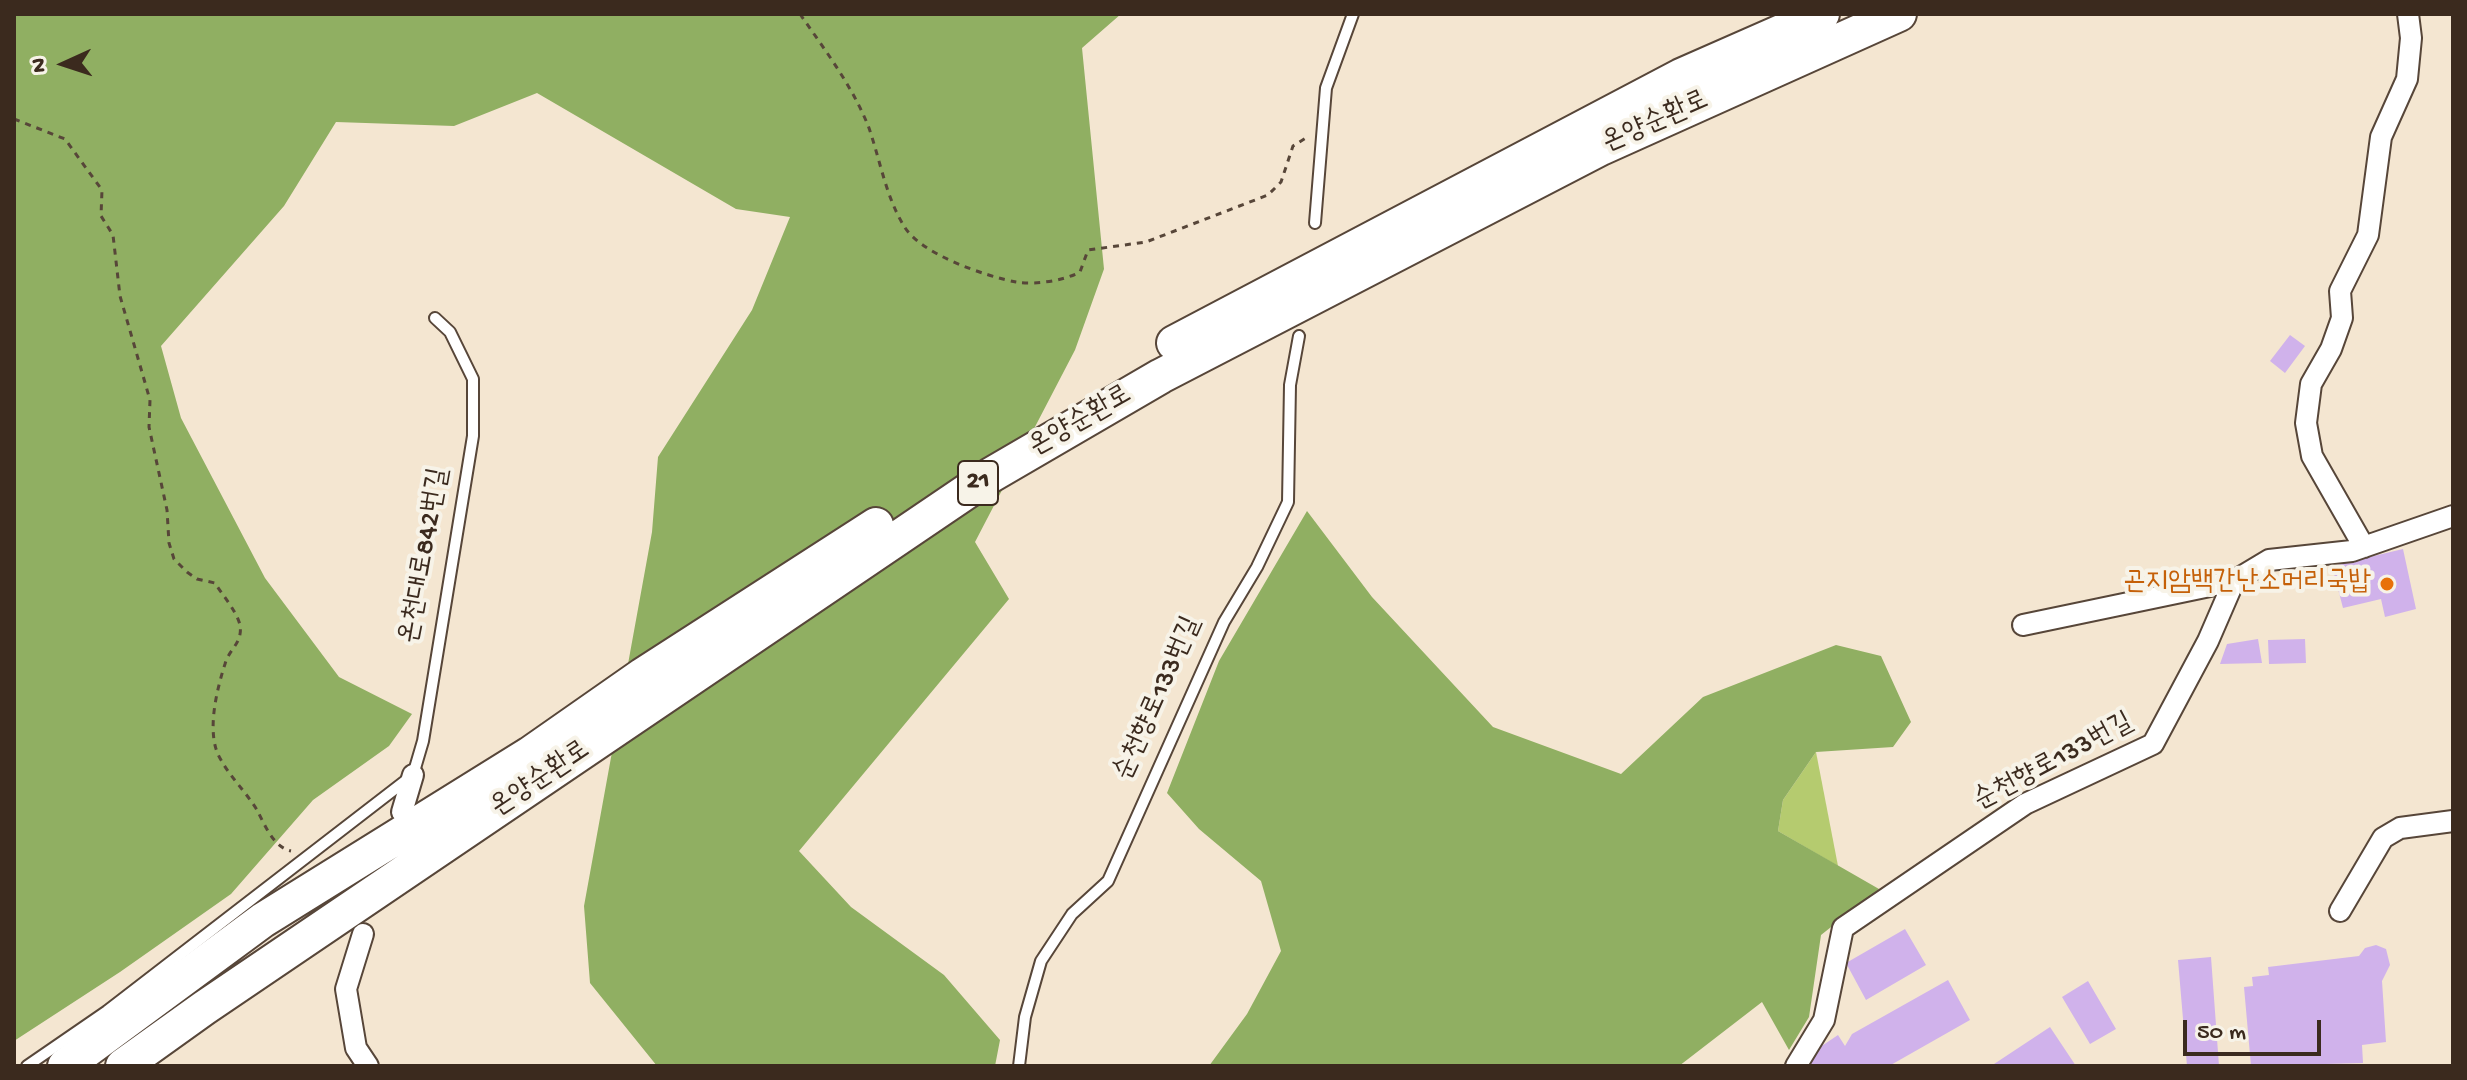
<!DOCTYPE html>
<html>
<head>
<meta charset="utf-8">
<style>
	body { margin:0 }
	#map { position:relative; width:2467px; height:1080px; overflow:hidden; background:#f4e6d1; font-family:"Gochi Hand",sans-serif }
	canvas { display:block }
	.frame { position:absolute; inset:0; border:16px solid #3b2a1e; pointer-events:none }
	.north { position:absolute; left:24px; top:24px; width:80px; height:80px; -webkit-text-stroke:6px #f7f3e8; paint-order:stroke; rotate:267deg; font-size:22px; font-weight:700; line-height:32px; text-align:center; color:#3b2a1e }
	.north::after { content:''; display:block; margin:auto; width:28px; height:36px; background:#3b2a1e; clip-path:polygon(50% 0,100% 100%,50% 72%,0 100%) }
	.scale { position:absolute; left:2183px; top:1020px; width:138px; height:36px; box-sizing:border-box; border:4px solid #3b2a1e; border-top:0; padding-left:10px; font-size:24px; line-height:28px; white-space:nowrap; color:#3b2a1e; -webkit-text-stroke:6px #f7f3e8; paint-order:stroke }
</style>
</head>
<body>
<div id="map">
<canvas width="2467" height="1080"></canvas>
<div class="frame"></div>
<div class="north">N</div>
<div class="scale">50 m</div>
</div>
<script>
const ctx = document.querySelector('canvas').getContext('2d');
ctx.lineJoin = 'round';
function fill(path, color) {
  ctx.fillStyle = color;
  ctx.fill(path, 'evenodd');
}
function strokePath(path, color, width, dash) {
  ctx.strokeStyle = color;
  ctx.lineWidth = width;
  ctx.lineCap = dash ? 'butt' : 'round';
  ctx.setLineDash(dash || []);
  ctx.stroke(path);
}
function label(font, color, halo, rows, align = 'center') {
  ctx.font = font + ' "Gochi Hand","Poor Story",sans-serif';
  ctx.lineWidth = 8;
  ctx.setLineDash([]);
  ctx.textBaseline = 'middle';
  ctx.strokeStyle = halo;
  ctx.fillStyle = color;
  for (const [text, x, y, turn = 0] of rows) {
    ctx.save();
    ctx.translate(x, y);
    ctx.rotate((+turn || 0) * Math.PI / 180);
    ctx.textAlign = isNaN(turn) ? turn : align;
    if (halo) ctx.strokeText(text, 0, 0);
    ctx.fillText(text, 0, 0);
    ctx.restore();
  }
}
const green = new Path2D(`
	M1816 752 1838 866 1778 831 1783 800Z`);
const forest = new Path2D(`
	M14 14H1121L1082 48 1104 269 1075 350 975 542 1009 599 799 851 851 907 944 975 1000 1040 995 1066H657L590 983 584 906 652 532 658 457 752 310 790 217 736 209 537 93 454 126 336 122 284 206 161 346 181 418 265 578 339 677 412 714 389 746 313 800 231 894 120 972 14 1041Z
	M1307 511 1372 597 1493 727 1621 774 1703 697 1836 645 1881 656 1911 722 1893 747 1816 752 1783 800 1778 831 1879 889 1821 935 1809 1017 1789 1050 1762 1002 1679 1066H1209L1247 1014 1281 951 1261 881 1199 829 1167 793 1219 661Z`);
const building = new Path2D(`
	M2290 335 2305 346 2285 373 2270 361Z
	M2403 549 2416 609 2385 617 2381 599 2343 608 2332 566Z
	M2258 639 2262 663 2220 664 2227 644Z
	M2305 639 2306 663 2269 664 2268 640Z
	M1905 929 1926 965 1866 1000 1846 963Z
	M2376 945 2386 949 2390 965 2382 981 2386 1042 2362 1045 2363 1063 2251 1066 2244 987 2253 986 2252 977 2269 975 2268 967 2359 956 2365 948Z
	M2211 957 2219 1066H2187L2178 960Z
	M1948 980 1970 1020 1889 1066H1801L1798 1062 1838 1035 1845 1046 1852 1034Z
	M2088 981 2116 1029 2090 1044 2062 997Z
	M2050 1027 2076 1066H1991Z`);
const path = new Path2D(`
	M800 14C825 50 853 87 869 128 880 160 886 197 904 226 920 254 985 276 1016 282 1035 285 1063 281 1080 272L1088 250 1146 242 1268 195 1281 182 1293 146 1309 136
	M14 119 65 139 102 190 101 216 113 235 120 296 150 400 149 427 167 510 169 543 174 559 187 572 197 579 215 583C223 596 236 610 240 625 243 643 229 649 225 664 217 689 205 735 221 760 231 778 246 792 257 810 265 825 273 847 291 851`);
const lane = new Path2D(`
	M1315 223 1326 88 1353 14
	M27 1066 107 1011 413 775 423 741 473 436V379L450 332 435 318
	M1019 1066 1025 1017 1041 961 1072 914 1108 881 1224 622 1257 567 1288 502 1290 385 1299 336`);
const street = new Path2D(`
	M2364 547 2312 456 2306 423 2311 384 2331 349 2342 318 2340 291 2368 235 2381 137 2407 79 2411 38 2408 14
	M2023 625 2234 581
	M402 812 413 775
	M2340 911 2383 838 2400 828 2453 821
	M363 934 346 989 356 1048 368 1066
	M1796 1066 1824 1020 1843 928 2025 804 2153 744 2208 641 2234 581 2269 560 2352 551 2453 516`);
const highway = new Path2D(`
	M1174 343 1681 76 1822 14
	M65 1066 263 920 530 754 643 675 876 525
	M123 1066 204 1008 991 475 1161 376 1601 148 1899 14`);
const markers = [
	[2387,584,8,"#e8710a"]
];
const shields = [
	[978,483,40]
];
const shieldNames = [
	["21",978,483]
];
const streetNames = [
	["온양순환로",1656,123,-24],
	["온양순환로",1081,422,-30],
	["온천대로842번길",426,556,-80],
	["순천향로133번길",1159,699,-66],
	["순천향로133번길",2054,763,-28],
	["온양순환로",541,780,-34]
];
const foodNames = [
	["곤지암백간난소머리국밥",2371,584]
];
fill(green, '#b5cb6f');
fill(forest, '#90af62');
fill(building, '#d0b2eb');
strokePath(lane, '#574639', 14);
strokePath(street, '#574639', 24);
strokePath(highway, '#574639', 38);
strokePath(path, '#574639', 3, [6, 6]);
strokePath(lane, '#fff', 10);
strokePath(street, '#fff', 20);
strokePath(highway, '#fff', 34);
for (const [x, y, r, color] of markers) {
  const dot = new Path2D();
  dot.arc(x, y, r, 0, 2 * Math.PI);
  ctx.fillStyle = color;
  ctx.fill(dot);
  strokePath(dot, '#f7f3e8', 3);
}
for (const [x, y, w] of shields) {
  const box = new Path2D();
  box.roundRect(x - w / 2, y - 22, w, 44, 6);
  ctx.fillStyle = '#f7f3e8';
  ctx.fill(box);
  strokePath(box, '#3b2a1e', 2);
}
label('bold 26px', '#3b2a1e', null, shieldNames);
label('28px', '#3b2a1e', '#f7f3e8', streetNames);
label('28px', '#c56008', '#f7f3e8', foodNames, 'right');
</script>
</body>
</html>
